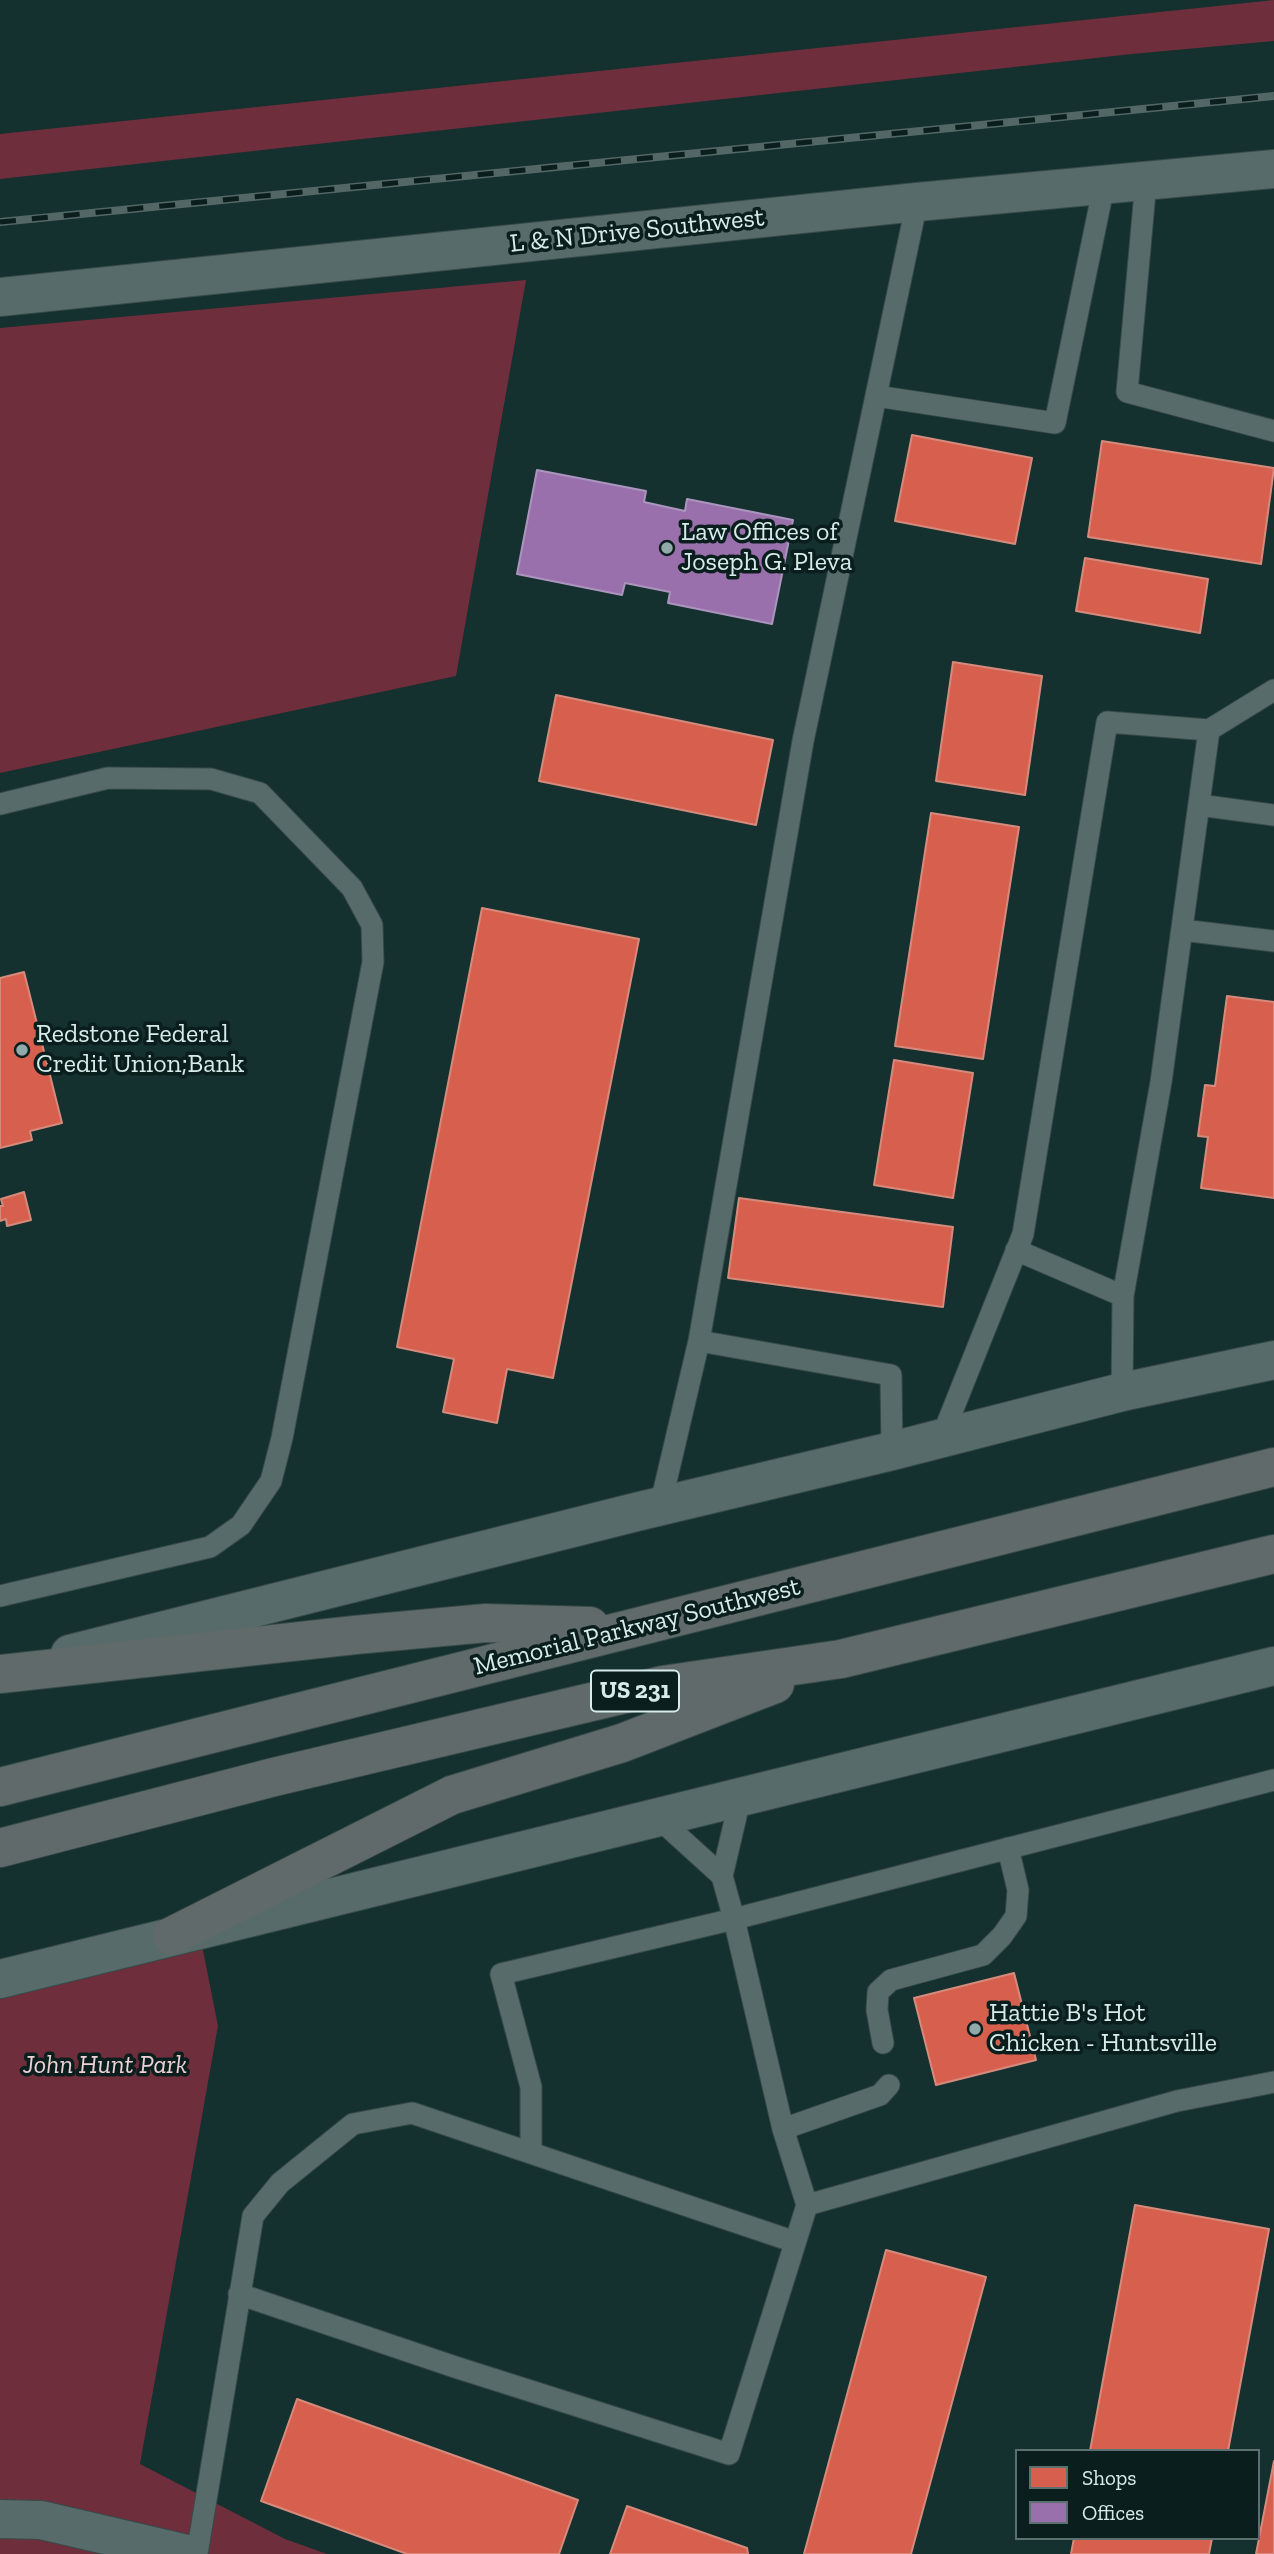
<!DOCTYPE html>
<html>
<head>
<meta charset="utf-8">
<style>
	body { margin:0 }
	#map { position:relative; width:1274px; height:2554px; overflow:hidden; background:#14302f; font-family:"Zilla Slab",serif }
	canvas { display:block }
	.legend { position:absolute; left:1015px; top:2449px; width:245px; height:91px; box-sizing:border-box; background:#0b1e1e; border:2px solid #5c7070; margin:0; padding:9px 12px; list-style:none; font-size:21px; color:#d5eceb }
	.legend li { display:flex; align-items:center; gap:14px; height:35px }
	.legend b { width:35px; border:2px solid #5c7070 }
</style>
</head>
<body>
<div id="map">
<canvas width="1274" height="2554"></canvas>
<ul class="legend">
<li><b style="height:19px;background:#d6604d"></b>Shops</li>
<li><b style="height:19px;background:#9970ab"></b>Offices</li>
</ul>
</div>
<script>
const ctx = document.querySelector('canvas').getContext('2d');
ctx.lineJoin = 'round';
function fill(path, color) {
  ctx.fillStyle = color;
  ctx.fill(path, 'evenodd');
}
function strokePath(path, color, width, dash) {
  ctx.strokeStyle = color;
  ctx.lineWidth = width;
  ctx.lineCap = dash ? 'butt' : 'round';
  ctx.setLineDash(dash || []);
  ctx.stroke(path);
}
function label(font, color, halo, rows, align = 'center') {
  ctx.font = font + ' "Zilla Slab",serif';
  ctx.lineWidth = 7;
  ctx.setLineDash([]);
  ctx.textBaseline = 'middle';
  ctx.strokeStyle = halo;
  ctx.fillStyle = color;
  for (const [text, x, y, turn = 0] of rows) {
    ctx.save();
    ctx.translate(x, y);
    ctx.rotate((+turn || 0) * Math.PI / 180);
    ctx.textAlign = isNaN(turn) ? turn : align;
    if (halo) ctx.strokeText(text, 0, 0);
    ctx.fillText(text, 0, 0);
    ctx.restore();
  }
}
const green = new Path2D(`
	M1274 0V41L1132 54 0 179V134Z
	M526 280 456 676 0 773V328Z
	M199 1930 218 2026 140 2464 285 2539 327 2554H0V1979Z`);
const shops = new Path2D(`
	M912 435 1032 458 1015 544 895 521Z
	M1102 441 1274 468 1261 564 1088 537Z
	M1085 558 1208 579 1200 633 1076 611Z
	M953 662 1042 676 1025 795 936 781Z
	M556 695 773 740 756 825 539 781Z
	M931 813 1019 827 983 1059 895 1046Z
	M482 908 639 939 553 1378 507 1369 497 1423 443 1412 454 1359 397 1347Z
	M24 972 62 1123 30 1131 32 1140 0 1148V978Z
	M1227 996 1274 1002V1198L1201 1188 1208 1137 1198 1136 1205 1085 1215 1086Z
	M894 1060 973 1073 953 1198 874 1185Z
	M24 1192 31 1220 7 1226 6 1219 0 1221V1206H3L1 1199Z
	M739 1198 953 1227 943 1307 728 1278Z
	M1014 1973 1036 2060 936 2085 914 1998Z
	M1135 2205 1269 2229 1228 2451H1090Z
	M886 2250 986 2277 911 2554H804Z
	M297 2399 578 2500 559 2554H407L261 2501Z
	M1274 2461V2554H1256Z
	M627 2506 747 2548 748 2554H610Z
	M1074 2538H1212L1209 2554H1071Z`);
const offices = new Path2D(`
	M537 470 646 491 644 502 685 511 687 499 793 520 772 624 668 603 670 592 625 583 622 595 517 574Z`);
const lane = new Path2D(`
	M1146 181 1127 392 1274 431
	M876 396 1055 423 1104 185
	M0 804 108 778 211 779 260 793 352 888 372 925 373 962 282 1438 271 1481 241 1525 210 1547 0 1596
	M1199 805 1274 815
	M1182 930 1274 941
	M1016 1250 1123 1296
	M699 1341 891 1375 892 1451
	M1122 1392 1123 1296 1161 1082 1209 730 1274 690
	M941 1439 1023 1234 1107 722 1209 730
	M660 1507 699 1341 803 741 917 202
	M656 1816 722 1876
	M883 2043 877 2010 878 1992 891 1980 983 1955 1002 1936 1016 1916 1018 1890 1008 1848
	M783 2129 880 2095 889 2085
	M531 2153V2087L501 1974 734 1919 722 1876 741 1795
	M807 2205 1177 2101 1274 2082
	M239 2294 455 2367 729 2454 807 2205 783 2129 734 1919 1274 1780
	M197 2554 253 2216 280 2183 353 2124 412 2113 795 2242`);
const street = new Path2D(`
	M0 2519 41 2520 187 2554`);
const secondary = new Path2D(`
	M0 297 917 202 1274 169
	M70 1654 636 1512 892 1451 1122 1392 1274 1360
	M0 1979 1274 1666`);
const highway = new Path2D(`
	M0 1674 355 1635 486 1623 590 1626
	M0 1787 1274 1467
	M0 1848 274 1777 663 1685 841 1659 1274 1554
	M172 1936 452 1795 622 1743 775 1684`);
const rail = new Path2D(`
	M0 222 1274 96`);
const markers = [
	[667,548,7,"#91aaa9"],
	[22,1050,7,"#91aaa9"],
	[975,2029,7,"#91aaa9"]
];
const shields = [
	[635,1691,88]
];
const shieldNames = [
	["US 231",635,1691]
];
const streetNames = [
	["L & N Drive Southwest",637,231,-6],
	["Memorial Parkway Southwest",637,1627,-14]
];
const poiNames = [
	["Law Offices of",681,533],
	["Joseph G. Pleva",681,563],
	["Redstone Federal",36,1035],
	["Credit Union;Bank",36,1065],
	["Hattie B's Hot",989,2014],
	["Chicken - Huntsville",989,2044]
];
const parkNames = [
	["John Hunt Park",105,2066]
];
fill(green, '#6f2e3b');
fill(shops, '#d6604d');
strokePath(shops, '#d68a7c', 2);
fill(offices, '#9970ab');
strokePath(offices, '#ab95be', 2);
strokePath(lane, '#364a49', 23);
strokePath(street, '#364a49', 40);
strokePath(secondary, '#364a49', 40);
strokePath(highway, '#364a49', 40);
strokePath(lane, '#576b6a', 21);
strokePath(street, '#576b6a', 38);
strokePath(secondary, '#576b6a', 38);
strokePath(highway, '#606a6a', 38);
strokePath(rail, '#536766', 8);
strokePath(rail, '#0b1e1e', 5, [16]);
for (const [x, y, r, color] of markers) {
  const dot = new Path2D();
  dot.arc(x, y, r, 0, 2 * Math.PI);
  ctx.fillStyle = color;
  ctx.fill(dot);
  strokePath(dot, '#0b1e1e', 2.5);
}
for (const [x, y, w] of shields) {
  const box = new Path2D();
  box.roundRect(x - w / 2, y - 20.5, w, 41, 5);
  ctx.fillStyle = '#0b1e1e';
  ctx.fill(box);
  strokePath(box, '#d5eceb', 2);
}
label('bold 24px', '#d5eceb', null, shieldNames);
label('26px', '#d5eceb', '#0b1e1e', streetNames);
label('26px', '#d5eceb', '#0b1e1e', poiNames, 'left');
label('italic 26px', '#edd1d4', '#0b1e1e', parkNames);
</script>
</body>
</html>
